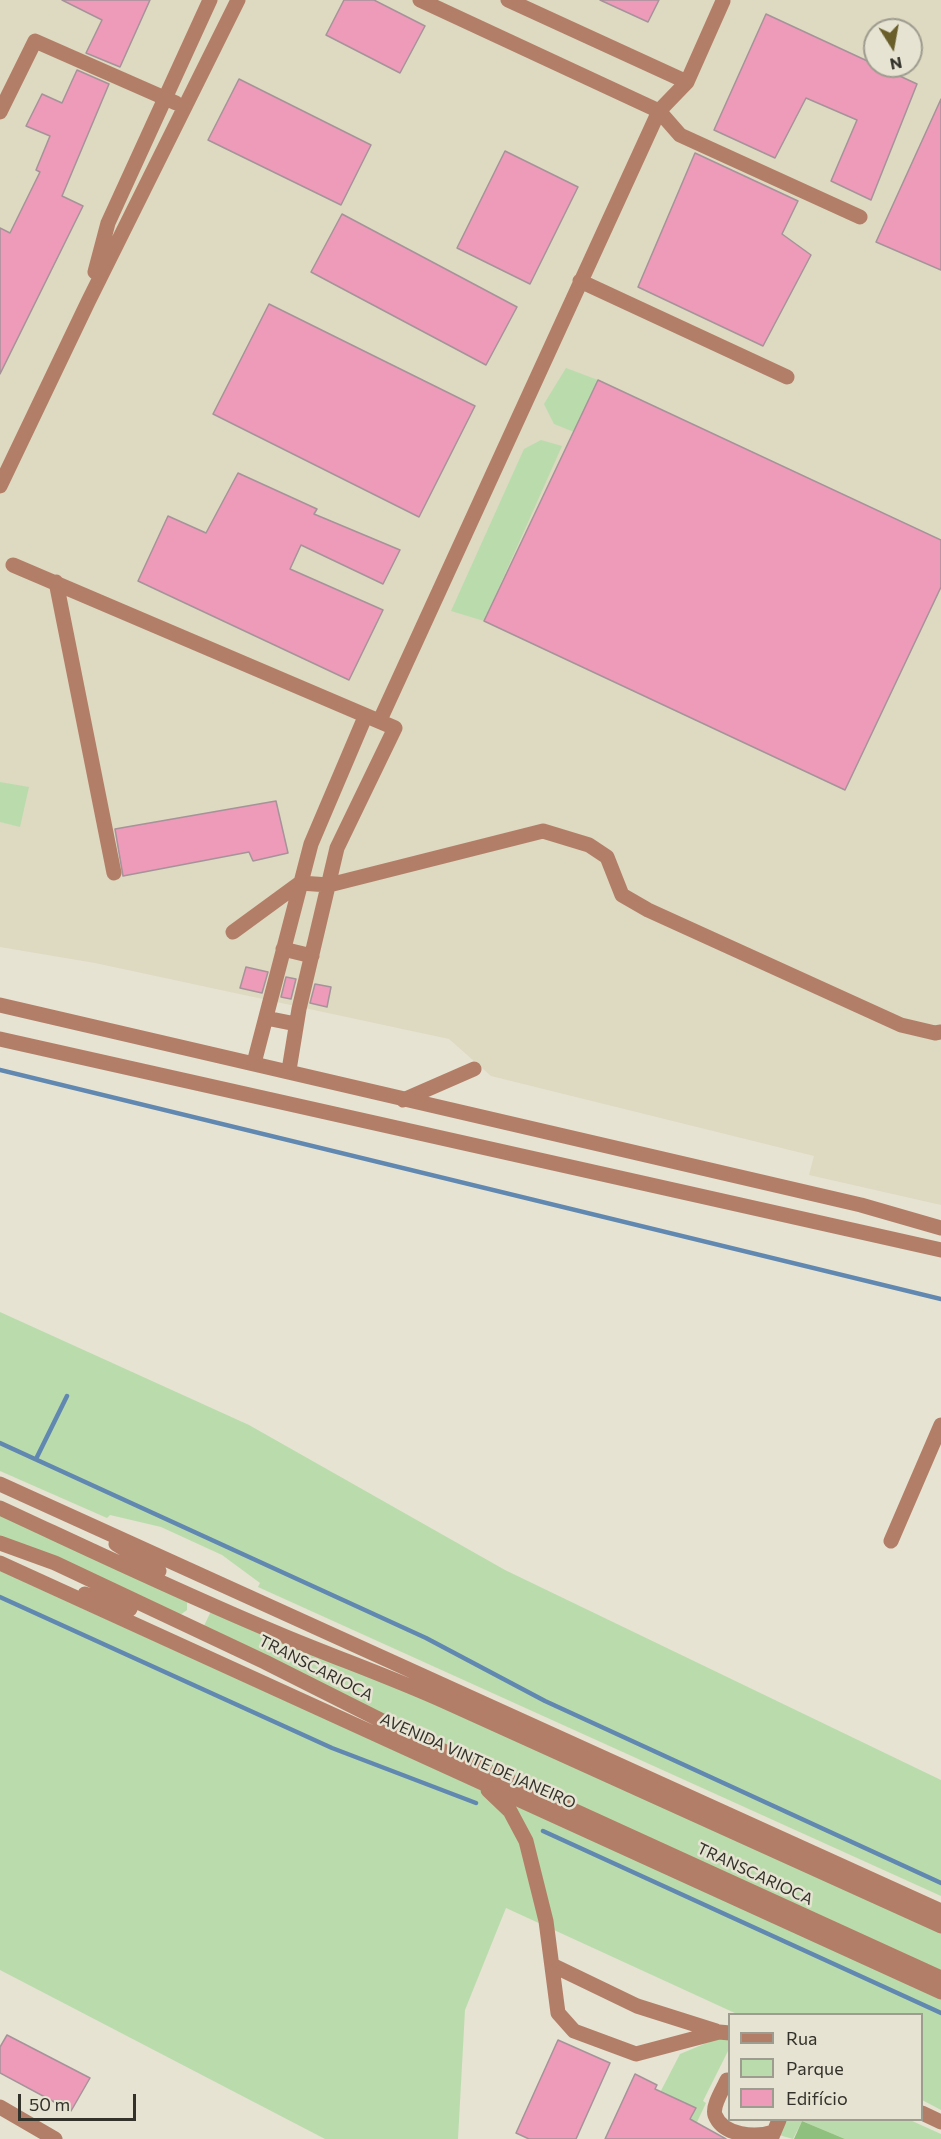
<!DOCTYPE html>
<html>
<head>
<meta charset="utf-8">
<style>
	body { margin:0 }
	#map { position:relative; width:941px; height:2139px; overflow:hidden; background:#e6e3d2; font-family:Commissioner,sans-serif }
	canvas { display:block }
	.legend { position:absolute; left:728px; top:2013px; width:195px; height:108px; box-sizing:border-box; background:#e6e3d2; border:2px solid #9e9c8f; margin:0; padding:8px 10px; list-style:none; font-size:18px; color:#32312a }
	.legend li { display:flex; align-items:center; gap:12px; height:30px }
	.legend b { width:30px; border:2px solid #9e9c8f }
	.north { position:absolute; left:863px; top:18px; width:60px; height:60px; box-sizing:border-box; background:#e6e3d2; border:2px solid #9e9c8f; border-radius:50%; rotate:169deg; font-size:16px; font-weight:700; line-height:24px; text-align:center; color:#32312a }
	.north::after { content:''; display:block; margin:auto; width:21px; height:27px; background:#6a5e2b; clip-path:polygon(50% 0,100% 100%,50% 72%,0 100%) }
	.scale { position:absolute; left:18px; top:2094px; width:118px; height:27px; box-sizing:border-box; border:3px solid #32312a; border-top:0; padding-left:8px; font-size:18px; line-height:21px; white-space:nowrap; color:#32312a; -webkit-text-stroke:4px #e6e3d2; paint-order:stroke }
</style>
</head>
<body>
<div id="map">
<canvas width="941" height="2139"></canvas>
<ul class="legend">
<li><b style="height:8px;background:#b37e68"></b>Rua</li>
<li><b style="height:16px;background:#badcad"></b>Parque</li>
<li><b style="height:16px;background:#ed9bb9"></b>Edifício</li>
</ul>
<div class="north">N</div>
<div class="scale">50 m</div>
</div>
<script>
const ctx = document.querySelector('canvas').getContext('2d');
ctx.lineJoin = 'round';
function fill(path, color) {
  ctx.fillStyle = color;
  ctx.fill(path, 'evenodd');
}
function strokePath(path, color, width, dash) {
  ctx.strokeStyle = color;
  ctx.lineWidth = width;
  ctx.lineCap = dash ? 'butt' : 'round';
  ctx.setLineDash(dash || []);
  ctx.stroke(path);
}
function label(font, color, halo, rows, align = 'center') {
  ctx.font = font + ' Commissioner,sans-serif';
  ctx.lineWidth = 5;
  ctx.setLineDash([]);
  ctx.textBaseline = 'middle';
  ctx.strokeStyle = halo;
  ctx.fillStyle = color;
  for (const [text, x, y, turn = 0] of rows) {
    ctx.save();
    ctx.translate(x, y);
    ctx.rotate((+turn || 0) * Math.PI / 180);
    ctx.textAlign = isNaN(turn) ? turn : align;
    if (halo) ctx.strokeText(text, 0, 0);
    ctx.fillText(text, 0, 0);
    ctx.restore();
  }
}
const built = new Path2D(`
	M0 0H941V1205L809 1175 814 1156 491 1076 449 1039 95 963 0 947ZM875 30H911V66H875Z`);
const green = new Path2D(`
	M566 368 598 380 574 432 554 424 544 404Z
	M541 440 562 446 484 621 451 611 524 449Z
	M0 782 29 787 20 827 0 822Z
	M0 1312 249 1425 505 1570 941 1780V1896L258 1587 260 1583 222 1555 161 1527 110 1515 107 1518 0 1471Z
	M0 1512 187 1601V1610L180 1615 0 1538Z
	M0 1571 941 1999V2110L922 2100V2014H737L506 1908 465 2010 458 2139H325L0 1970Z
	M212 1609 364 1671 941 1931V1973L426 1738 203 1628Z
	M728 2034 729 2049 703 2101 706 2103 689 2139H681L695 2108 636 2139 680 2054Z
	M786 2120H910L941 2134V2139H845L802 2121 793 2139 779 2135Z`);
const forest = new Path2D(`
	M802 2121 845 2139H794Z`);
const stream = new Path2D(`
	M0 1070 941 1299
	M0 1443 426 1638 545 1701 941 1883
	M36 1459 67 1396
	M0 1597 332 1748 476 1803
	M543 1831 941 2013`);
const building = new Path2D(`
	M62 0H150L120 67 86 53 102 20Z
	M344 0H374L425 26 400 73 326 35Z
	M600 0H659L648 22Z
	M766 14 917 84 871 200 831 181 857 120 806 98 775 158 714 130Z
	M77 70 109 84 62 196 83 206 0 374V228L10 233 40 172 36 170 50 136 26 126 42 94 62 103Z
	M239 79 371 145 341 205 208 140Z
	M941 99V270L876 242Z
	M505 151 578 187 530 284 457 248Z
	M695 153 798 201 782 234 811 255 763 346 638 287Z
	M342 214 517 307 486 365 311 272Z
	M269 304 475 406 419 517 213 414Z
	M598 380 941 540V587L845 790 484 621Z
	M238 473 317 509 314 514 400 550 383 584 301 545 290 569 383 610 349 680 138 581 168 516 206 533Z
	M276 801 288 853 253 861 249 852 123 876 115 829Z
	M246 967 268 972 262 993 240 988Z
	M286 977 296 979 291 999 281 997Z
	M315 984 331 987 327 1007 310 1003Z
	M7 2035 90 2078 71 2111 0 2073V2047Z
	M558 2040 610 2063 576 2139H529L516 2133Z
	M635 2074 657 2085 655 2089 696 2108 690 2119 726 2139H605Z`);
const minor = new Path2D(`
	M420 0 659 111 680 135 860 217
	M508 0 687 82
	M0 112 35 41 176 103
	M95 272 108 223 210 0
	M580 281 787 377
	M0 486 88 302 238 0
	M13 565 395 728 337 848 299 1009 289 1070
	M56 582 114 873
	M380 720 659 111 687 82 723 1
	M233 932 300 883 329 885 543 831 589 845 607 857 622 895 648 910 901 1025 935 1033 941 1032
	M283 949 312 956
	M0 1005 861 1205 941 1228
	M266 1018 296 1024
	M0 1039 941 1250
	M254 1063 311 844 365 717
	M403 1100 474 1069
	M0 1484 941 1911
	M0 1508C95 1552 189 1597 286 1637 339 1659 393 1678 446 1702L941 1926
	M891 1541 941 1425
	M0 1543 55 1563 265 1662 426 1743 941 1978
	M116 1544 159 1571
	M0 1563 941 1992
	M85 1594 130 1609
	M488 1790 510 1811 526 1841 546 1921 558 2013 574 2031 636 2054 719 2032 730 2033
	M552 1965 637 2006 716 2031
	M727 2080C723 2089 712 2106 715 2115 723 2136 756 2138 773 2132
	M0 2107 55 2139
	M922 2113 941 2122
	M771 2139 779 2120`);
const streetNames = [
	["TRANSCARIOCA",316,1668,27],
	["AVENIDA VINTE DE JANEIRO",478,1761,24],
	["TRANSCARIOCA",755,1874,25]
];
fill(built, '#ded9c1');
fill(green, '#badcad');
fill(forest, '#90c07d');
strokePath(stream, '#6188b0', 4.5);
fill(building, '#ed9bb9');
strokePath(building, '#a59399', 1.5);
strokePath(minor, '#b37e68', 15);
label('16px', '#32312a', '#e6e3d2', streetNames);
</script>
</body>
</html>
